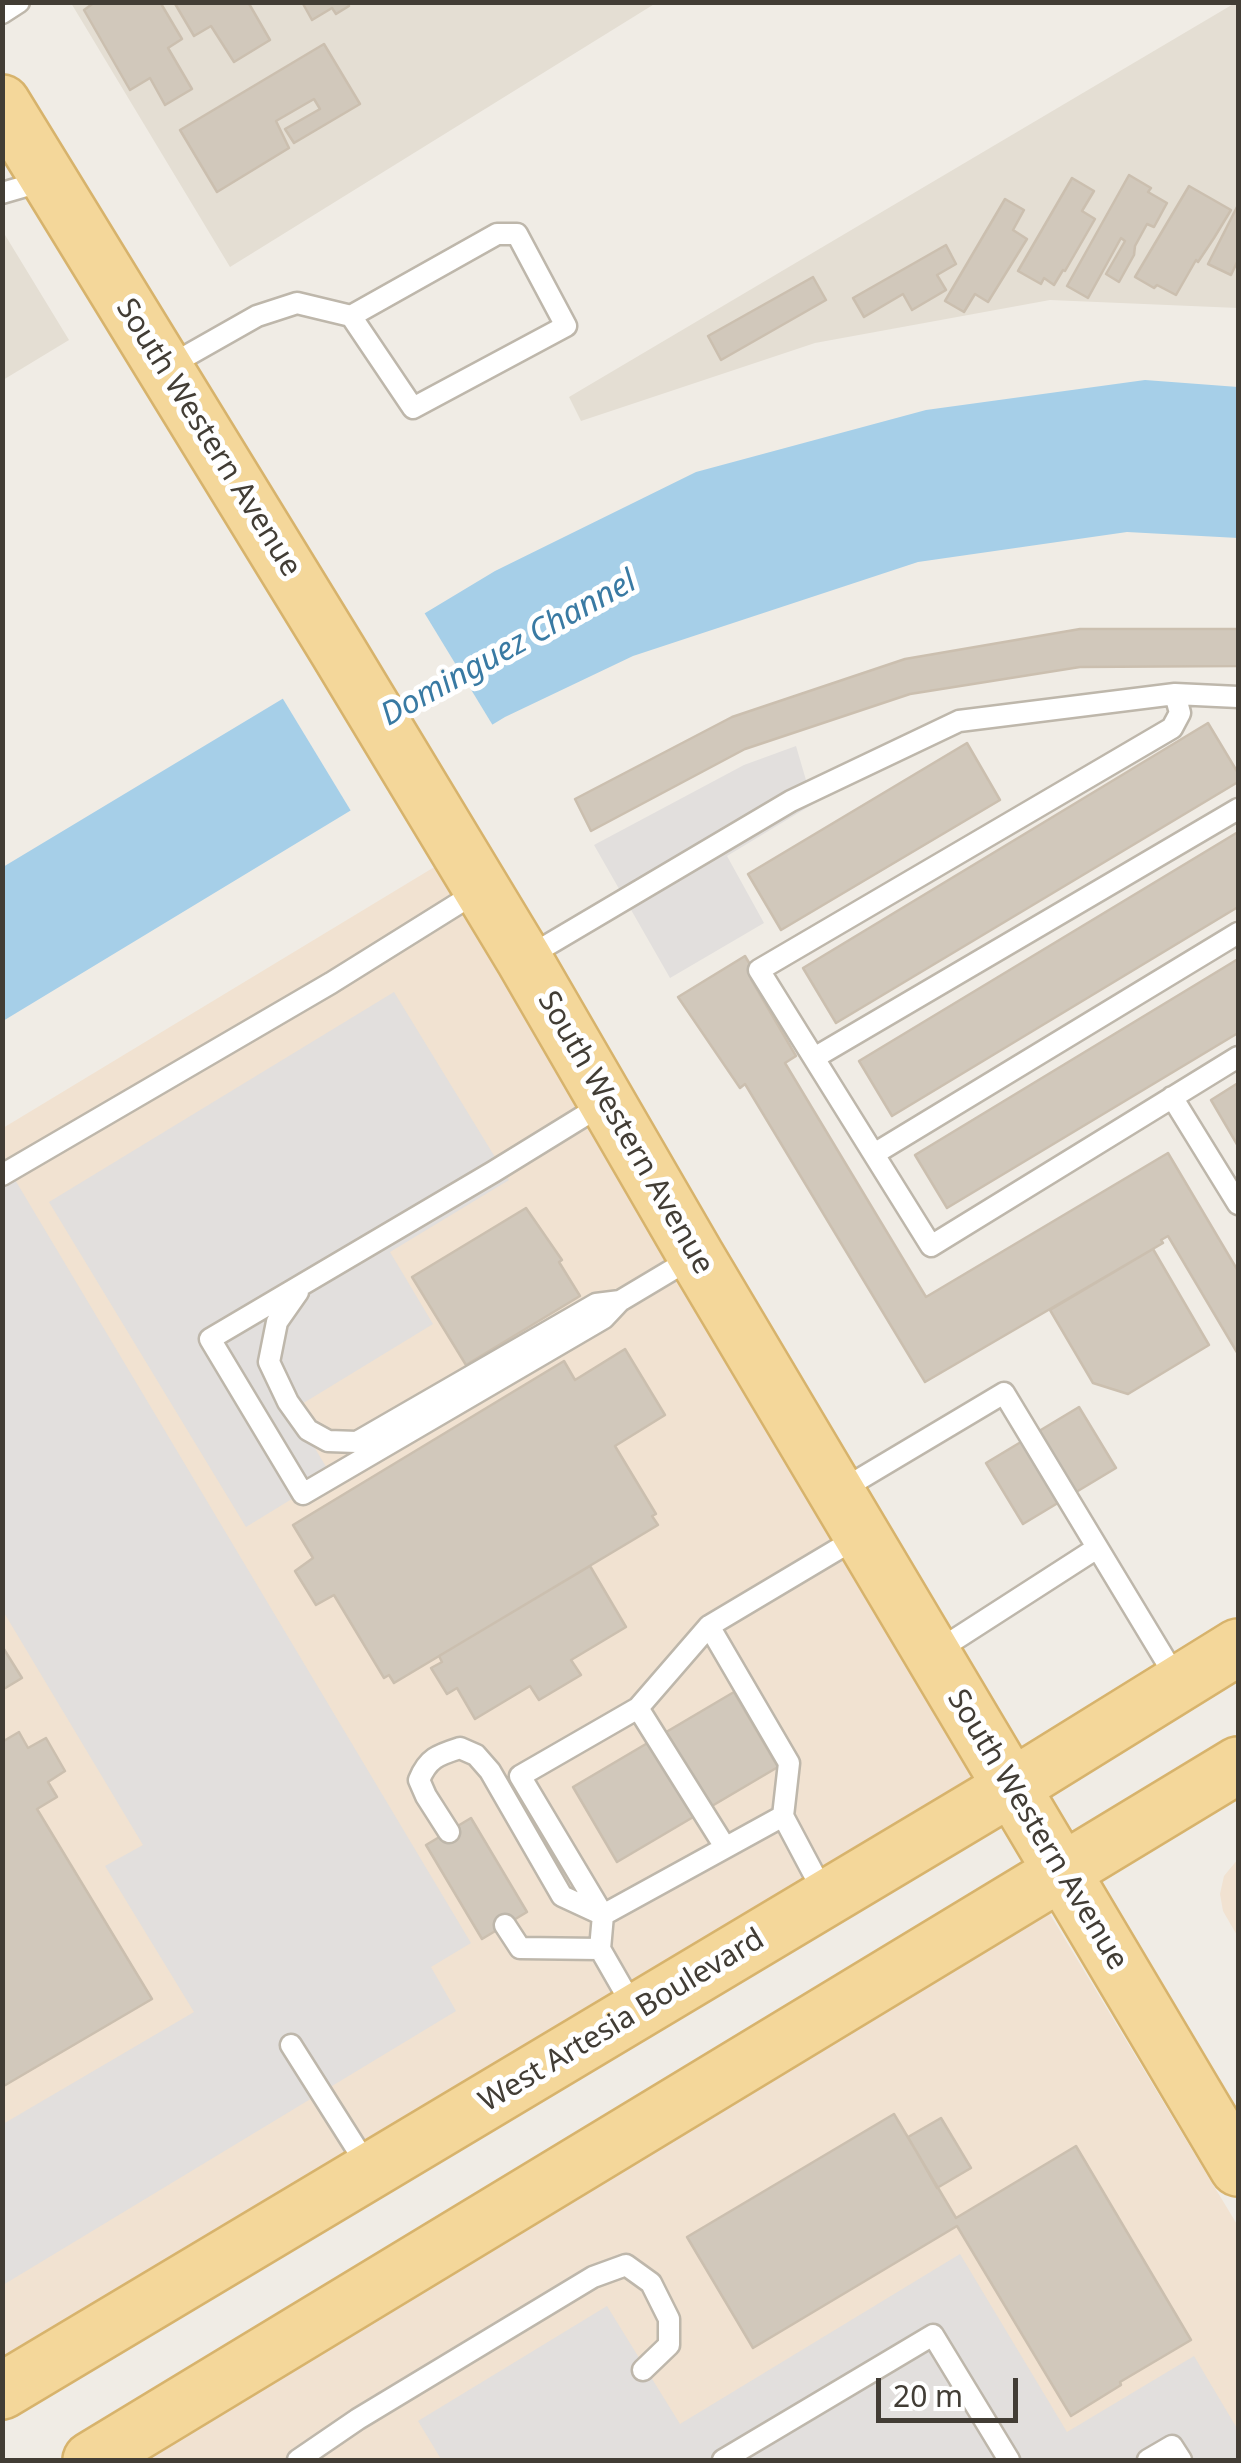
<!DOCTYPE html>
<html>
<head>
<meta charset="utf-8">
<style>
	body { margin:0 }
	#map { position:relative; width:1241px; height:2463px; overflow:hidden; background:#f0ece5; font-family:"Noto Sans",sans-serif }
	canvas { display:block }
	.frame { position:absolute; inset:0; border:5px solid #423d35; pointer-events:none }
	.scale { position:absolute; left:876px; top:2378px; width:142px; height:45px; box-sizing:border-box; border:5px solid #423d35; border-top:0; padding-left:12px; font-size:30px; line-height:35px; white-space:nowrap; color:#423d35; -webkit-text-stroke:8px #fff; paint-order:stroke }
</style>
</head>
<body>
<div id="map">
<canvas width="1241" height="2463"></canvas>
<div class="frame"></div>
<div class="scale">20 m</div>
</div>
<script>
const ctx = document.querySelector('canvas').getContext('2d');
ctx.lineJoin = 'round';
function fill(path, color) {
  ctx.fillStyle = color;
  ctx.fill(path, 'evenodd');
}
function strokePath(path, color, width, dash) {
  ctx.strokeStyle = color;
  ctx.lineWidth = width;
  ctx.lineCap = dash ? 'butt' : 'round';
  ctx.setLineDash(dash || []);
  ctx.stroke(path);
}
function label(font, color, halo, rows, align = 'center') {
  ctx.font = font + ' "Noto Sans",sans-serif';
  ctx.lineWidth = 10;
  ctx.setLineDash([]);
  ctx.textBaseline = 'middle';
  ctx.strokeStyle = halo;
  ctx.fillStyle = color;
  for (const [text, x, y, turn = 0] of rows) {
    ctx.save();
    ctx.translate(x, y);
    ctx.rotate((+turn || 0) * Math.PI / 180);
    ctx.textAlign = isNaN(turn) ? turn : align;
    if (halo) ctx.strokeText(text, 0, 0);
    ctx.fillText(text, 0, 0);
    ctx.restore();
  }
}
const residential = new Path2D(`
	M71 3H656L230 267Z
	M1235 3H1238V308L1050 300 815 343 581 421 569 397Z
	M2 230 69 340 3 380H2Z`);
const commercial = new Path2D(`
	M441 863 990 1782 3 2379V1128Z
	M1238 1859V1937L1223 1911 1220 1894 1224 1876Z
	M1048 1911 1238 2226V2460H142Z`);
const parking = new Path2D(`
	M796 746 813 804 727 856 764 923 670 978 594 845 744 765Z
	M394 992 509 1180 390 1252 433 1324 292 1410 331 1475 246 1527 49 1202Z
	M2 1158 471 1943 431 1967 456 2011 3 2285V2124L194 2012 105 1866 143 1845 3 1611Z
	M960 2254 1067 2432 1194 2356 1238 2430V2460H439L441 2459 418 2421 607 2306 680 2424Z`);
const water = new Path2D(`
	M1145 380 1238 387V538L1127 532 918 562 633 656 505 717 3 1021V867L495 571 696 472 926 410Z`);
const pier = new Path2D(`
	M422 609 495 729 354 816 280 694Z`);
const building = new Path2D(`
	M95 2H160L182 39 168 48 192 89 165 105 150 78 130 90 84 10Z
	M174 2H248L270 40 234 62 211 26 194 36Z
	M302 2H348L349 6 336 14 332 8 312 20Z
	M324 44 360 104 294 143 285 129 320 109 314 99 276 121 289 148 217 192 180 130Z
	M1129 175 1151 188 1148 192 1167 203 1154 227 1147 224 1135 246 1134 255 1119 282 1106 274 1125 241 1121 238 1088 298 1067 286Z
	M1072 178 1094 191 1082 211 1095 219 1065 271 1063 270 1054 285 1044 278 1041 284 1018 271Z
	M1189 186 1231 210 1214 238 1198 262 1196 260 1176 295 1157 285 1154 288 1135 277Z
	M1005 199 1024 210 1013 230 1027 239 988 302 975 294 964 312 945 301Z
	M1238 205V260L1231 275 1208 264Z
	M946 245 956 264 937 275 946 290 912 310 903 294 864 317 853 298Z
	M813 277 826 300 721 360 708 336Z
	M1080 629H1238V666L1080 667 910 694 745 749 591 831 575 799 732 717 905 659Z
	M1208 723 1238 773V782L836 1023 803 968Z
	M967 743 1000 800 781 930 748 874Z
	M1238 832V907L892 1116 859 1061Z
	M745 956 757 976 751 979 796 1056 785 1063 926 1297 1168 1153 1238 1271V1354L1168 1236 1161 1240 1163 1243 925 1382 745 1084 740 1088 678 997Z
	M1238 959V1033L947 1208 915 1155Z
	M1238 1083V1146L1211 1100Z
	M526 1208 562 1260 559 1262 580 1296 466 1365 412 1277Z
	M1153 1249 1209 1345 1128 1394 1093 1383 1050 1310Z
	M625 1349 665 1415 615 1446 656 1514 652 1516 658 1525 394 1683 389 1675 384 1678 334 1595 316 1605 295 1571 313 1558 293 1525 564 1361 575 1380Z
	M1079 1407 1116 1468 1023 1524 986 1463Z
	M590 1566 626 1627 571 1660 581 1675 539 1700 530 1686 475 1719 457 1688 447 1694 431 1668 442 1662 439 1656Z
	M2 1646 22 1678 2 1690Z
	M734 1692 778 1767 617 1862 573 1787Z
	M19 1732 28 1748 46 1738 65 1771 48 1782 57 1797 37 1809 152 1999 2 2087V1742Z
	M471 1818 527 1912 482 1939 426 1845Z
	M894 2114 956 2218 1076 2146 1191 2340 1120 2382 1121 2385 1071 2416 957 2226 753 2348 687 2237Z
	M941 2118 971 2168 937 2188 908 2137Z`);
const lane = new Path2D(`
	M2 13 19 2
	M2 193 47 180
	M167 367 257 316 297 303 351 316 413 408 566 326 517 234H497L351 316
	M1175 694 1180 713 1172 728 759 970 931 1246 1238 1057
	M524 959 791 801 959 721 1175 694 1238 697
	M814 1058 1238 809
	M1172 1097 1238 1204
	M605 1103 493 1172 210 1339 303 1494 604 1318 620 1301 692 1258
	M874 1154 1238 933
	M2 1175 331 983 480 890
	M298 1292 277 1322 269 1362 288 1402 308 1430 328 1441 357 1442 596 1304 620 1301
	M838 1492 1004 1393 1178 1681
	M709 1626 789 1763 783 1816 826 1897
	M934 1653 1097 1548
	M638 1708 725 1847
	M449 1832 426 1796 419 1780C428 1758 438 1755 460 1748L476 1755 490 1771 562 1896 603 1915 783 1816
	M505 1925 520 1948 600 1949
	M635 2010 600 1949 603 1915 520 1776 638 1708 709 1626 860 1536
	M291 2045 370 2170
	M298 2460 358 2419 593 2277 626 2265 651 2283 669 2319V2345L643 2370
	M723 2460 933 2335 1009 2460
	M1148 2460 1172 2446 1181 2460`);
const primary = new Path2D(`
	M2 103 338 651 524 959 696 1256 1238 2168
	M2 2391 1012 1787 1238 1647
	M91 2460 1238 1765`);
const streetNames = [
	["South Western Avenue",208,438,58],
	["South Western Avenue",625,1133,60],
	["South Western Avenue",1037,1830,59],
	["West Artesia Boulevard",622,2021,-31]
];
const waterNames = [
	["Dominguez Channel",509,649,-29]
];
fill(residential, '#e4ded3');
fill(commercial, '#f1e2d1');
fill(parking, '#e2dfdd');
fill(water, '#a6cfe8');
fill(pier, '#f0ece5');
fill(building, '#d1c8bb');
strokePath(building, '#cbbfaf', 2.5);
strokePath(lane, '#beb7ab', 25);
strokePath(primary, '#d7b36c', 60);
strokePath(lane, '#fff', 20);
strokePath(primary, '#f4d79a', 55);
label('30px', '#423d35', '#fff', streetNames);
label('italic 32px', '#397aa3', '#fff', waterNames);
</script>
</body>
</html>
